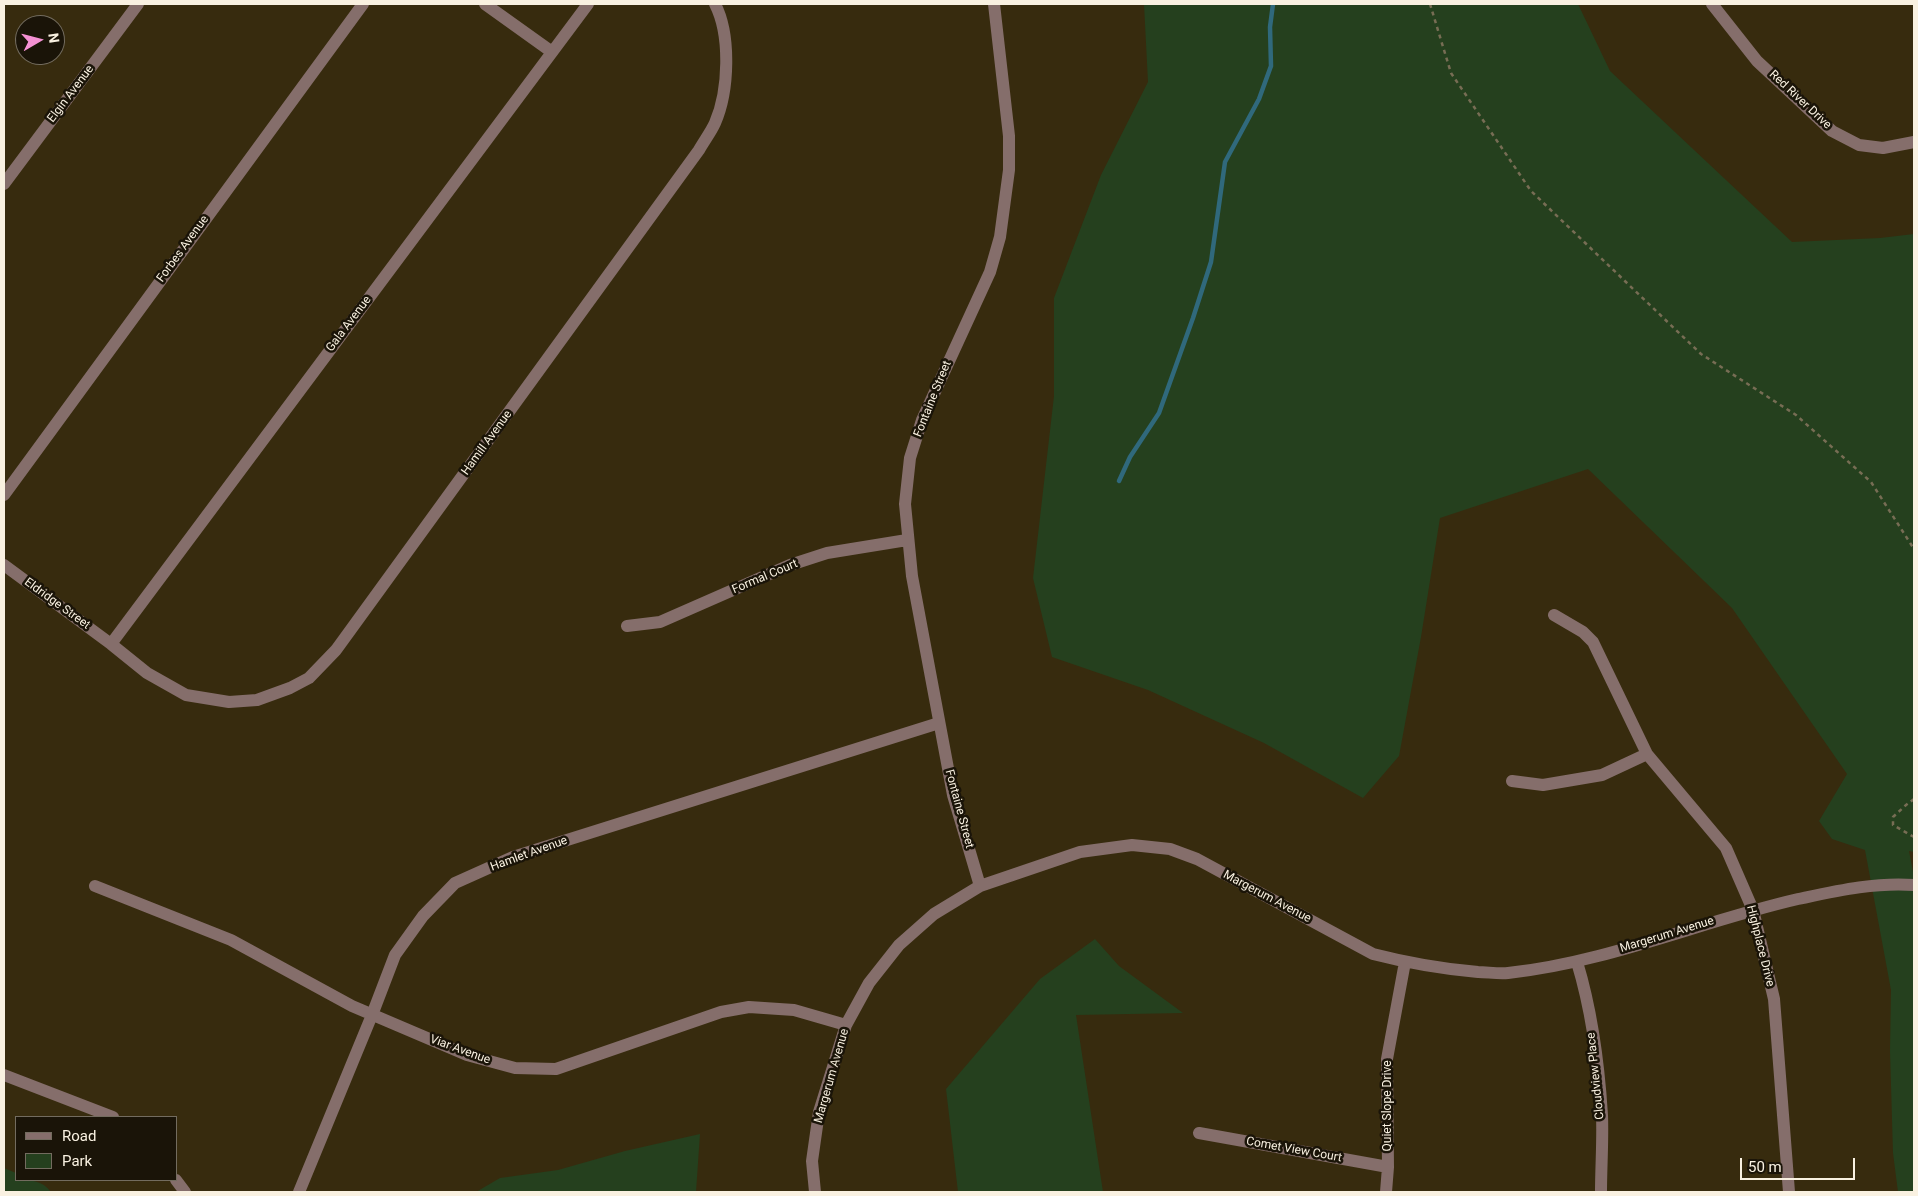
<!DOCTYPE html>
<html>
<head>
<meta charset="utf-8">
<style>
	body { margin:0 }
	#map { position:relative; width:1918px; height:1196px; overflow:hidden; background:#372b0e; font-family:Roboto,sans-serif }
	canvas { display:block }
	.frame { position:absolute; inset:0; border:5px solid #f9f1e1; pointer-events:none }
	.legend { position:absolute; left:15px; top:1116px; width:162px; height:65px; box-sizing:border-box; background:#1a1408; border:1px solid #736c5f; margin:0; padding:6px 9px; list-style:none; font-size:15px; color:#f9f1e1 }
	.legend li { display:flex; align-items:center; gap:10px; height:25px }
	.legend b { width:25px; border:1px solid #736c5f }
	.north { position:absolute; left:15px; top:15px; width:50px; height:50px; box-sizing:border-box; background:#1a1408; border:1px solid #736c5f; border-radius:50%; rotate:82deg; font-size:14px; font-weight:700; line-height:20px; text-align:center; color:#f9f1e1 }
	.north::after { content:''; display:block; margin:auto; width:18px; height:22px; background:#f491d3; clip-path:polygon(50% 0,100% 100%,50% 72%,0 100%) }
	.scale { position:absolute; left:1740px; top:1158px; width:115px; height:22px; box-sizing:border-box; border:2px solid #f9f1e1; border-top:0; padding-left:6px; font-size:15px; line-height:18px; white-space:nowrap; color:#f9f1e1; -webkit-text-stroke:4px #1a1408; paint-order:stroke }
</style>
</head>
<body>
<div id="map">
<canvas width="1918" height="1196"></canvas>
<div class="frame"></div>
<ul class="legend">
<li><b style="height:6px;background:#856e6b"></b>Road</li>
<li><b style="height:14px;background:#25401e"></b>Park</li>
</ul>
<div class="north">N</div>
<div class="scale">50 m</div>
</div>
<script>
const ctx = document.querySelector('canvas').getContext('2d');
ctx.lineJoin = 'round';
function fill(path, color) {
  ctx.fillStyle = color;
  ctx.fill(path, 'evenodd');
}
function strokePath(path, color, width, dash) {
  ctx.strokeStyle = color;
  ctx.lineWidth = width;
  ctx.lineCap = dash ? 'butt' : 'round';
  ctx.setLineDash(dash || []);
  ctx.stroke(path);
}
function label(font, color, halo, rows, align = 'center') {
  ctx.font = font + ' Roboto,sans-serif';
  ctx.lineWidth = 5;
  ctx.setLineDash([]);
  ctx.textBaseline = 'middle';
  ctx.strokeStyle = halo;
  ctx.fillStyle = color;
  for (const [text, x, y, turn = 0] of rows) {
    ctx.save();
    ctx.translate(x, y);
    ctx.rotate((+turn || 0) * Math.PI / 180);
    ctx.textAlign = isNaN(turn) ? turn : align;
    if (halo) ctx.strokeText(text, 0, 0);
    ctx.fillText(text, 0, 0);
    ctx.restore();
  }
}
const green = new Path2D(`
	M1144 4H1578L1610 71 1792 242 1880 238 1914 234V852L1909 851 1914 877V1192H1898L1893 1153 1890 1051 1891 990 1865 850 1832 839 1819 821 1847 774 1732 608 1588 469 1440 518 1421 637 1399 756 1363 798 1264 743 1148 690 1052 657 1033 578 1054 396V298L1101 175 1148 82Z
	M1095 939 1119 966 1183 1013 1076 1015 1103 1192H958L946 1089 1040 979Z
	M700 1134 696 1192H476L500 1178 558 1170 625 1151Z
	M4 1168 16 1173V1180C31 1180 42 1180 51 1192H4Z`);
const stream = new Path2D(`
	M1119 481 1130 457 1159 413 1193 318 1211 262 1225 162 1259 99 1271 66 1270 27 1273 4`);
const path = new Path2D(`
	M1430 4 1451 73 1531 191 1701 354 1796 415 1871 482 1914 549
	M1914 799 1906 805 1893 817V825L1914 837`);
const minor = new Path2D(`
	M485 4 552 52
	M1712 4 1757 61 1832 131 1859 145 1883 148 1914 142
	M4 184 138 4
	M4 495 363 4
	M4 565 111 644 147 673 186 695 229 702 257 700 290 688 309 678 336 650 699 150C704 141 711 132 715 123 729 91 731 35 715 4
	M1554 615 1583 632 1593 642 1647 754 1726 848 1753 910 1774 999 1789 1192
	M627 626 660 622 790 565 827 553 907 540
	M111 644 588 4
	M1512 781 1543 785 1602 775 1647 754
	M95 886 231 940 352 1006 467 1055 515 1068 556 1069 721 1012 749 1007 794 1010 846 1025
	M980 886 953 795 912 576 905 504 910 458 922 420 990 272 1000 237 1009 170V136L994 4
	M1577 962C1591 1008 1599 1067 1602 1115 1603 1140 1601 1167 1601 1192
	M4 1075 113 1117
	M1199 1133 1388 1167
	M176 1180 185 1192
	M299 1192 372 1015 395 955 423 916 455 883 513 857 939 723
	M815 1192 812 1161 819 1112 846 1025 869 983 899 945 934 914 980 886 1080 852 1132 845 1170 849 1197 859 1373 954C1408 963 1442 969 1478 972 1487 972 1498 974 1508 973 1605 963 1702 921 1798 899 1836 891 1875 882 1914 885
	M1386 1192 1388 1167 1387 1059 1405 962`);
const streetNames = [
	["Elgin Avenue",71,94,-53],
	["Red River Drive",1800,100,43],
	["Forbes Avenue",183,249,-54],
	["Gala Avenue",349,324,-53],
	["Fontaine Street",933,399,-68],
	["Hamill Avenue",487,443,-54],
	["Formal Court",765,577,-23],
	["Eldridge Street",57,604,36],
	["Fontaine Street",959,809,75],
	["Hamlet Avenue",529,854,-20],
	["Margerum Avenue",1267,897,28],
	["Margerum Avenue",1667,935,-17],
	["Highplace Drive",1760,946,76],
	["Viar Avenue",460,1050,20],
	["Margerum Avenue",832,1076,-74],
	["Cloudview Place",1596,1076,-96],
	["Quiet Slope Drive",1388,1106,-90],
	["Comet View Court",1294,1150,10]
];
fill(green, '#25401e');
strokePath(stream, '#30697c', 4.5);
strokePath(path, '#776d54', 2.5, [4, 4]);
strokePath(minor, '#856e6b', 12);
label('12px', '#f9f1e1', '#1a1408', streetNames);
</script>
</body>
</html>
